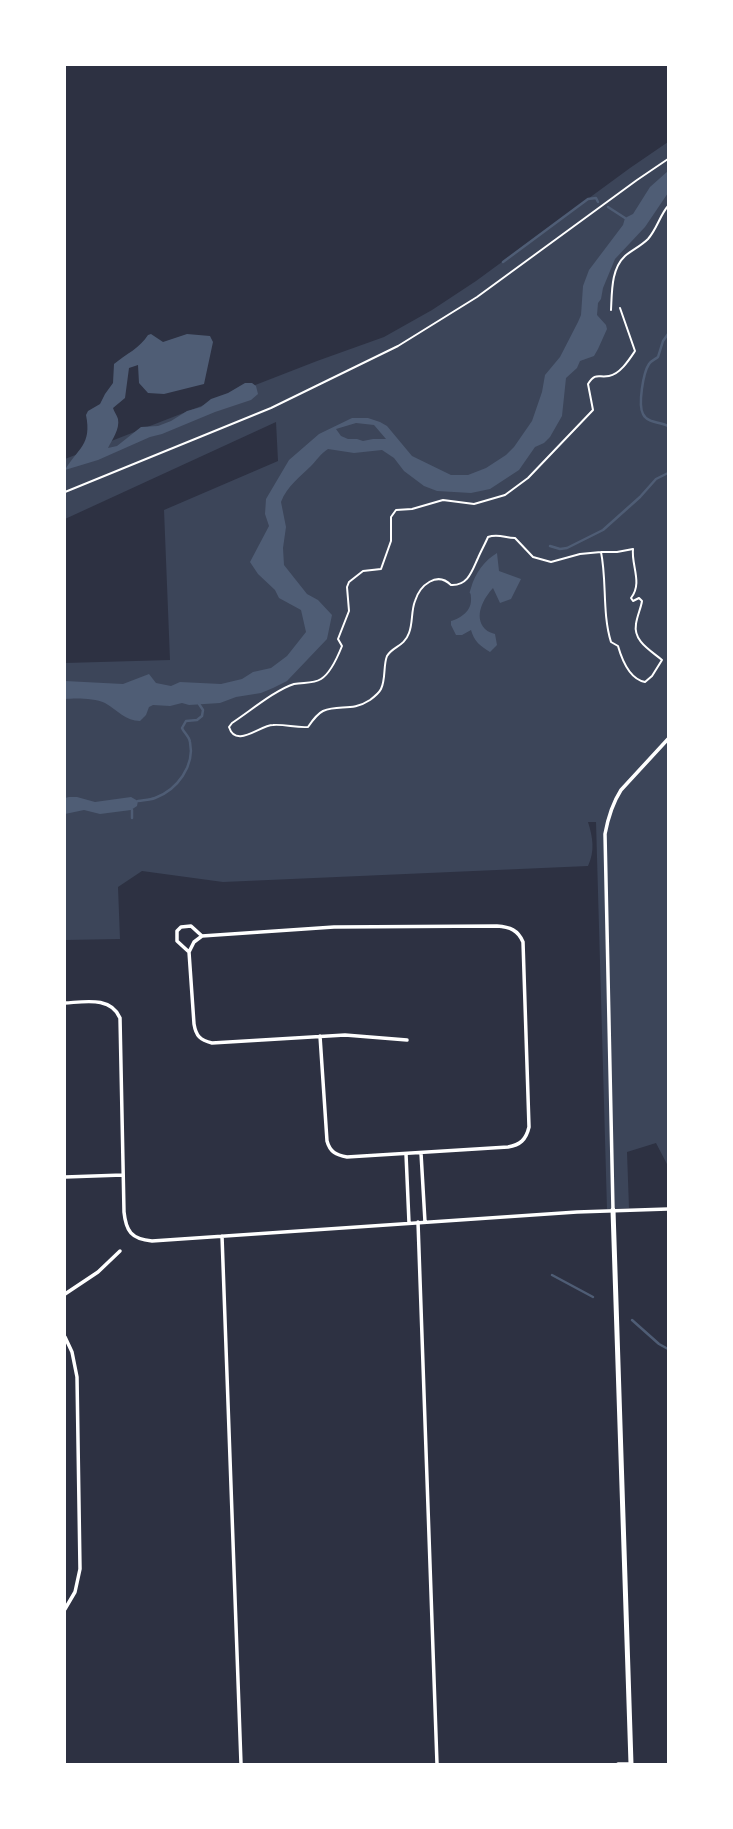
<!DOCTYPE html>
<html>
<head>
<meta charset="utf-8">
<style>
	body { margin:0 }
	#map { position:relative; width:733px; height:1829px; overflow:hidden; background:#2d3142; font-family:Rubik,sans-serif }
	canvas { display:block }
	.frame { position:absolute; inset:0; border:66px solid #fff; pointer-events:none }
</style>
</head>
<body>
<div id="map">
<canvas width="733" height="1829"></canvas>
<div class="frame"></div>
</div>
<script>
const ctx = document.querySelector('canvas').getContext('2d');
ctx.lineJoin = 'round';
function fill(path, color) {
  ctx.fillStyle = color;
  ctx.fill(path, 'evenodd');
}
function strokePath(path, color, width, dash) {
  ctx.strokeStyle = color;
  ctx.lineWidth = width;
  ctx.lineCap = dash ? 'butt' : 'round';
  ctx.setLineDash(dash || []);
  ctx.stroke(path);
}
const green = new Path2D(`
	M668 142V1166L656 1143 627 1152 629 1208 607 1209 596 822H588C593 838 595 851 588 866L223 882 142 871 118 887 120 939 65 940V663L170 660 164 510 278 461 276 422 65 519V459L317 361 384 337 432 310 476 281 630 168Z`);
const water = new Path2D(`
	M668 171V193L645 227 615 259 603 288 601 299 598 303 597 315 606 325 607 329 598 349 594 356 580 361 577 368 566 378 562 416 550 437 544 443 535 447 519 470 490 489 471 493 437 491 424 486 404 471 394 458 382 450 354 453 328 449C320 454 317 460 311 466 300 477 287 486 281 502L286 527 283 548 284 565 307 594 318 600 332 615 327 639 287 681 273 688 261 693 236 697 220 703 189 705 182 703 170 706 153 705 149 707 146 715 140 721C126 721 117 710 105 703 94 698 76 698 65 699V681L123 684 149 674 156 683 171 686 180 682 221 684 242 679 253 672 271 668 287 656 306 632 301 610 279 598 275 590 258 574 250 562 269 526 265 514 266 499 289 460 319 434 352 418H368L380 422 387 426 412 456 451 475H468L486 468 506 455 514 447 532 421 542 392 545 375 560 357 578 322 581 315 583 286 589 270 623 225 625 218 633 214 650 187ZM356 423 374 425 386 439H373L363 441 357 439H348L341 436 336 429Z
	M151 334 163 342 187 334 210 336 213 342 204 384 164 394 148 393 139 383 138 365 129 368 125 398 113 408C114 412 117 415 118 419 120 429 112 440 108 448L117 446 141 427 158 426 171 421 187 411 201 407 211 399 228 393 245 383H252L256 386 258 394 251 400 215 412 162 434 150 437 98 460 65 470C78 448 92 445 86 415L88 411 100 404 105 394 113 383 114 364C126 354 140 348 148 335Z
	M497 553 499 571 521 579 511 599 500 603 493 588C484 598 473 616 485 629 488 632 492 633 495 634L497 645 490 652C480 646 474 641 471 630L462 635H456L451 625V621C461 618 472 611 471 598 471 589 468 597 471 588 475 573 485 560 497 553Z
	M69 797H77L95 802 131 797 138 801 137 806 131 810 100 814 84 810 65 814V798Z`);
const stream = new Path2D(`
	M608 207 625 218
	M503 262 588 199 596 198 598 202
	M668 334 663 341 658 357C654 360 652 360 649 364 643 373 638 405 643 414 647 423 661 422 668 426
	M550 546 560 549 567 548 603 530 640 497 656 479 668 473
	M138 801C144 800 150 800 155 798 177 790 195 766 190 742 189 736 184 733 182 728L186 721 197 720 202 716 203 710 199 704
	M132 810V818
	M552 1275 593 1297
	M632 1320 659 1344 668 1349`);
const path = new Path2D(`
	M611 310C612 292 611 269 625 256 632 250 641 246 648 239 657 229 660 215 668 206
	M65 492 271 408 398 346 477 297 637 180 668 159
	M601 552C607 581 602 613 611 642L618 646C622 660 629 679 645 682L652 676 662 660C650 650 633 641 636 624 637 616 641 608 642 601L639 598 633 601 631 598C643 583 631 565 633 549L617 552H601L580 554 551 562 533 557 515 538C505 538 498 533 488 537 485 544 481 551 478 558 472 571 468 586 451 585 437 571 420 585 415 601 411 611 413 623 409 633 404 647 393 646 387 656 383 666 386 679 381 689 379 693 374 697 370 700 352 712 339 704 323 711 317 714 312 721 308 727 296 728 285 724 273 725 260 725 236 749 229 727L232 723C249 712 275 690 294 684 303 682 313 684 321 679 331 673 338 656 342 646L338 639 349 611 347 587 349 582 363 571 381 569 391 541V517L396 510 412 509 443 500 474 504 505 495 528 478 593 410 588 384C596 372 598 378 609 376 620 374 629 360 635 351L620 308`);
const minor = new Path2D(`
	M189 952 177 941V931L181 927 191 926 202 936
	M65 1003C84 1002 111 996 120 1018L124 1212C126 1231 131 1239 152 1241L577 1212 668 1209
	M320 1036 327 1141C330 1152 336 1155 347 1157L508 1147C520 1145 526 1140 529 1127L523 942C518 930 510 927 497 926L334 927 202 936 194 942 189 952 194 1024C196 1036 200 1040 212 1043L345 1035 407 1040
	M421 1153 425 1222
	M406 1154 409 1223
	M65 1177 123 1175
	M613 1210 605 834C608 818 612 804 621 790L668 739
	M418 1222 437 1764
	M222 1236 241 1764
	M65 1294 98 1272 120 1251
	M65 1337 72 1352 77 1377 80 1569 75 1592 65 1609
	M618 1764H631`);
const tertiary = new Path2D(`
	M613 1210 631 1764`);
fill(green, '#3c4559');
fill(water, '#4f5d75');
strokePath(stream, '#4f5d75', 2.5);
strokePath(path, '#fff', 2);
strokePath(minor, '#fff', 3.5);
strokePath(tertiary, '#fff', 5);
</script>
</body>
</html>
